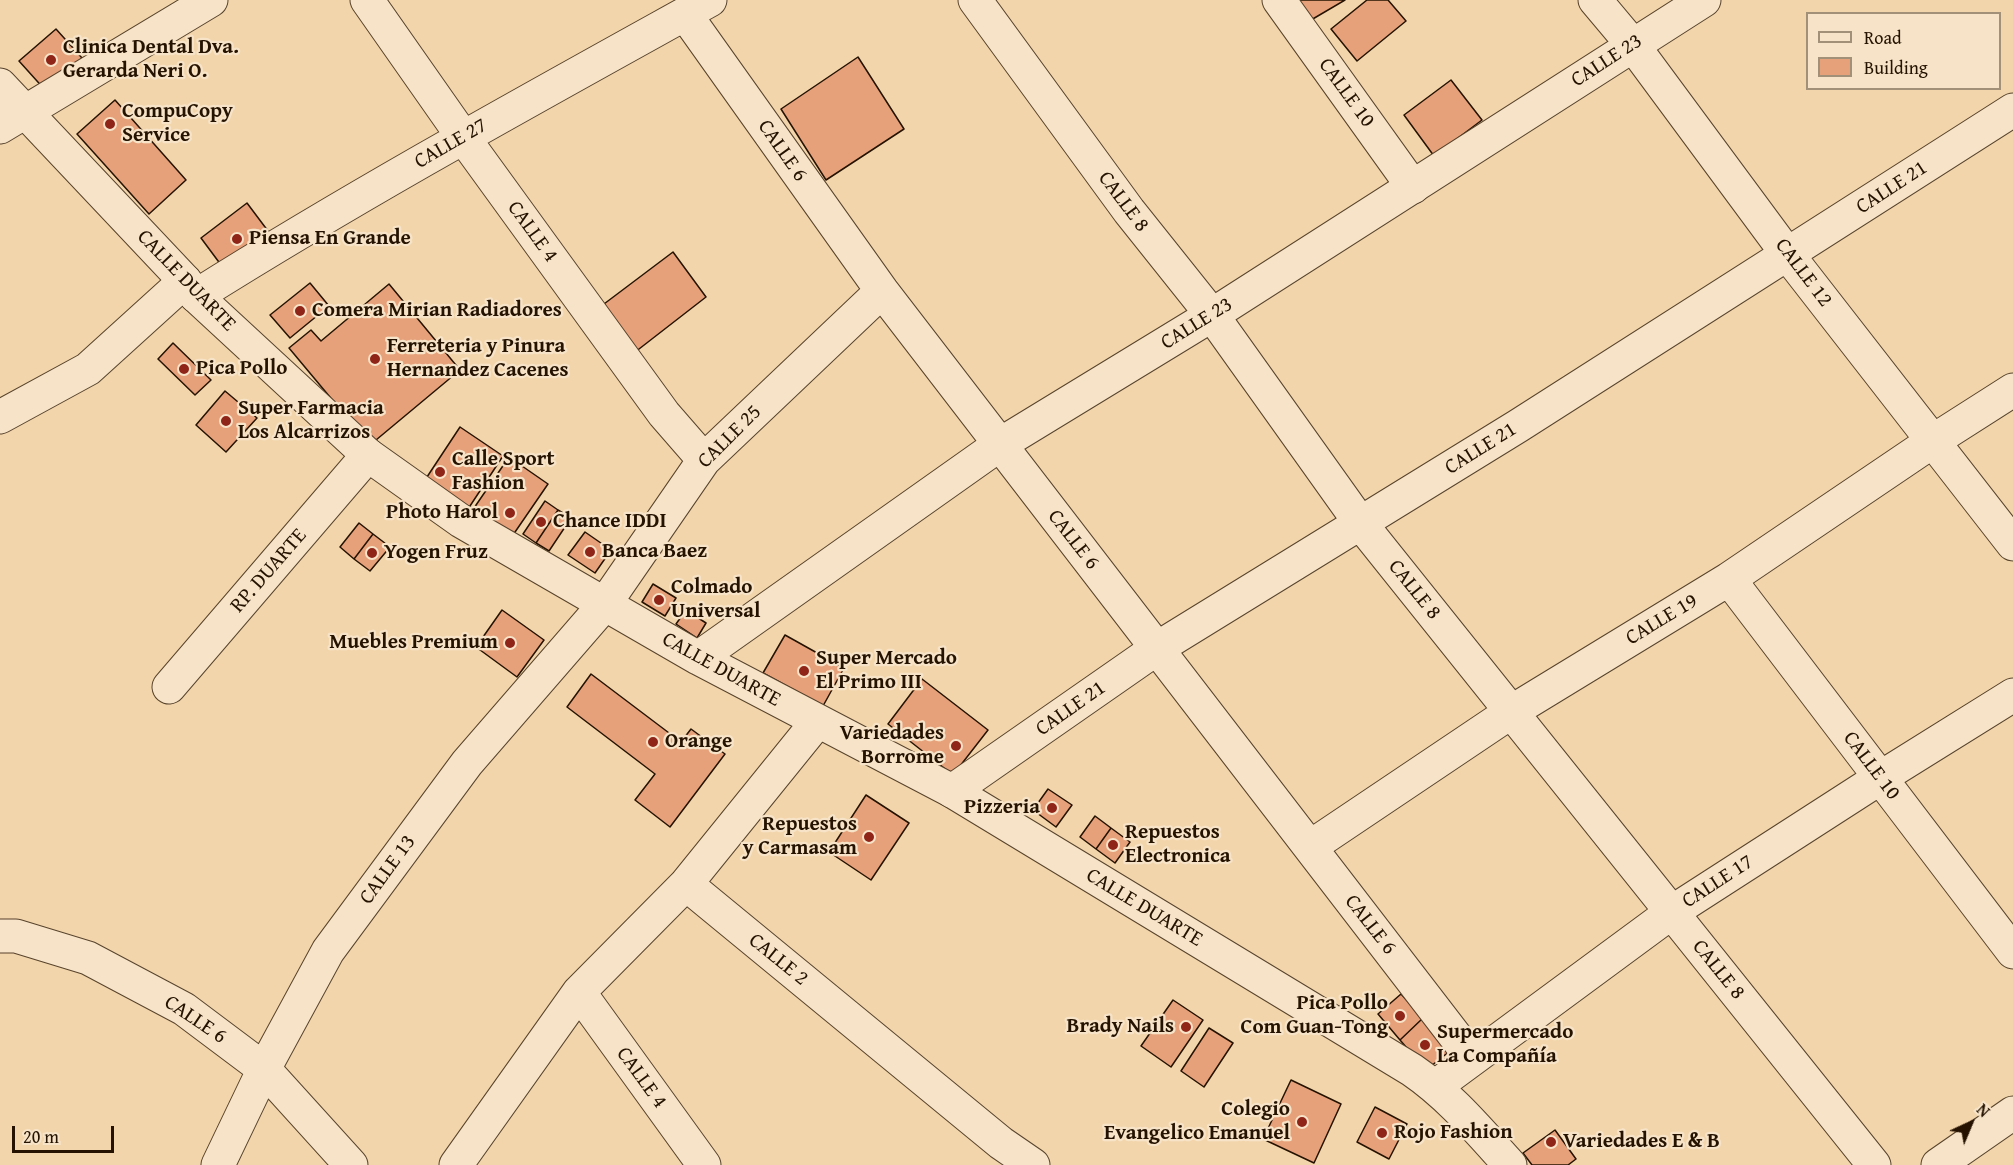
<!DOCTYPE html>
<html>
<head>
<meta charset="utf-8">
<style>
	body { margin:0 }
	#map { position:relative; width:2013px; height:1165px; overflow:hidden; background:#f2d5ab; font-family:"Gentium Book Plus",serif }
	canvas { display:block }
	.legend { position:absolute; left:1806px; top:12px; width:195px; height:78px; box-sizing:border-box; background:#f7e4c8; border:2px solid #a39078; margin:0; padding:8px 10px; list-style:none; font-size:18px; color:#251201 }
	.legend li { display:flex; align-items:center; gap:12px; height:30px }
	.legend b { width:30px; border:2px solid #a39078 }
	.north { position:absolute; left:1941px; top:1093px; width:60px; height:60px; -webkit-text-stroke:4px #f7e4c8; paint-order:stroke; rotate:44deg; font-size:16px; font-weight:700; line-height:24px; text-align:center; color:#251201 }
	.north::after { content:''; display:block; margin:auto; width:21px; height:27px; background:#251201; clip-path:polygon(50% 0,100% 100%,50% 72%,0 100%) }
	.scale { position:absolute; left:12px; top:1126px; width:102px; height:27px; box-sizing:border-box; border:3px solid #251201; border-top:0; padding-left:8px; font-size:18px; line-height:21px; white-space:nowrap; color:#251201; -webkit-text-stroke:4px #f7e4c8; paint-order:stroke }
</style>
</head>
<body>
<div id="map">
<canvas width="2013" height="1165"></canvas>
<ul class="legend">
<li><b style="height:8px;background:#f7e4c8"></b>Road</li>
<li><b style="height:16px;background:#e6a17b"></b>Building</li>
</ul>
<div class="north">N</div>
<div class="scale">20 m</div>
</div>
<script>
const ctx = document.querySelector('canvas').getContext('2d');
ctx.lineJoin = 'round';
function fill(path, color) {
  ctx.fillStyle = color;
  ctx.fill(path, 'evenodd');
}
function strokePath(path, color, width, dash) {
  ctx.strokeStyle = color;
  ctx.lineWidth = width;
  ctx.lineCap = dash ? 'butt' : 'round';
  ctx.setLineDash(dash || []);
  ctx.stroke(path);
}
function label(font, color, halo, rows, align = 'center') {
  ctx.font = font + ' "Gentium Book Plus",serif';
  ctx.lineWidth = 4.5;
  ctx.setLineDash([]);
  ctx.textBaseline = 'middle';
  ctx.strokeStyle = halo;
  ctx.fillStyle = color;
  for (const [text, x, y, turn = 0] of rows) {
    ctx.save();
    ctx.translate(x, y);
    ctx.rotate((+turn || 0) * Math.PI / 180);
    ctx.textAlign = isNaN(turn) ? turn : align;
    if (halo) ctx.strokeText(text, 0, 0);
    ctx.fillText(text, 0, 0);
    ctx.restore();
  }
}
const building = new Path2D(`
	M1299 0H1345L1311 20Z
	M1367 0H1388L1406 21 1357 61 1331 29Z
	M56 29 82 58 46 91 19 61Z
	M858 57 904 129 826 180 781 109Z
	M1451 80 1482 120 1434 156 1404 115Z
	M115 100 186 180 149 214 77 134Z
	M247 203 274 239 227 273 201 238Z
	M673 252 706 297 630 356 596 310Z
	M310 283 329 306 290 338 270 315Z
	M389 284 460 370 370 445 289 348 311 330 321 341Z
	M173 343 211 380 195 395 158 359Z
	M225 391 257 418 226 452 196 425Z
	M460 427 503 456 468 509 425 480Z
	M509 457 548 484 513 535 474 508Z
	M545 501 558 510 536 543 523 534Z
	M558 510 571 518 549 551 536 543Z
	M359 523 373 534 354 559 340 547Z
	M585 532 611 550 595 573 568 555Z
	M373 534 390 547 370 571 354 559Z
	M653 584 676 598 665 616 642 602Z
	M502 610 544 640 517 677 476 647Z
	M686 610 706 623 697 638 676 624Z
	M785 635 844 668 823 706 763 673Z
	M591 674 681 742 691 729 725 754 670 827 635 800 655 774 567 707Z
	M922 679 988 730 953 775 888 724Z
	M1048 789 1072 805 1056 827 1033 810Z
	M866 795 909 823 871 880 829 852Z
	M1095 816 1111 828 1096 849 1080 837Z
	M1111 828 1130 842 1115 863 1096 849Z
	M1401 994 1423 1018 1400 1040 1378 1014Z
	M1173 1000 1203 1020 1171 1067 1141 1046Z
	M1423 1018 1450 1051 1426 1070 1400 1040Z
	M1209 1028 1233 1043 1204 1087 1181 1071Z
	M1291 1080 1341 1104 1314 1163 1263 1139Z
	M1375 1107 1407 1124 1389 1159 1357 1142Z
	M1555 1130 1576 1159 1568 1165H1532L1523 1153Z`);
const minor = new Path2D(`
	M367 0 463 137 664 414 704 460
	M975 0 1129 211 1212 315 1361 524 1874 1165
	M1279 0 1413 187
	M1595 0 1632 44 1788 255 2013 544
	M685 14 882 291 1472 1058
	M0 127 211 0
	M196 296C363 191 537 96 710 0
	M0 417 88 369 185 281
	M1729 579 2013 952
	M169 687 368 455
	M817 722 686 884 1001 1143 1033 1165
	M952 791 1156 649 1518 426 2013 110
	M1310 847 1511 712 1729 579 1933 441 2013 390
	M0 936H16L88 958 184 1009 264 1069 351 1165
	M579 992 704 1165
	M1436 1086 1672 912 1880 778 2013 695
	M218 1165 264 1069 328 951 467 763 604 605 704 460 882 291
	M456 1165 579 992 686 884
	M1938 1165 2013 1113`);
const tertiary = new Path2D(`
	M0 85 185 281 196 296 368 455 461 521 698 658 952 791 1412 1070C1450 1096 1479 1131 1510 1165
	M698 658 999 445 1212 315 1704 0`);
const markers = [
	[51,60,6,"#8f2418"],
	[110,124,6,"#8f2418"],
	[237,239,6,"#8f2418"],
	[300,311,6,"#8f2418"],
	[375,359,6,"#8f2418"],
	[184,369,6,"#8f2418"],
	[226,421,6,"#8f2418"],
	[440,472,6,"#8f2418"],
	[510,513,6,"#8f2418"],
	[541,522,6,"#8f2418"],
	[590,552,6,"#8f2418"],
	[372,553,6,"#8f2418"],
	[659,600,6,"#8f2418"],
	[510,643,6,"#8f2418"],
	[804,671,6,"#8f2418"],
	[653,742,6,"#8f2418"],
	[956,746,6,"#8f2418"],
	[1052,808,6,"#8f2418"],
	[869,837,6,"#8f2418"],
	[1113,845,6,"#8f2418"],
	[1400,1016,6,"#8f2418"],
	[1186,1027,6,"#8f2418"],
	[1425,1045,6,"#8f2418"],
	[1302,1122,6,"#8f2418"],
	[1382,1133,6,"#8f2418"],
	[1551,1142,6,"#8f2418"]
];
const poiNames = [
	["Clinica Dental Dva.",63,48],
	["Gerarda Neri O.",63,72],
	["CompuCopy",122,112],
	["Service",122,136],
	["Piensa En Grande",249,239],
	["Comera Mirian Radiadores",312,311],
	["Ferreteria y Pinura",387,347],
	["Hernandez Cacenes",387,371],
	["Pica Pollo",196,369],
	["Super Farmacia",238,409],
	["Los Alcarrizos",238,433],
	["Calle Sport",452,460],
	["Fashion",452,484],
	["Photo Harol",498,513,"right"],
	["Chance IDDI",553,522],
	["Banca Baez",602,552],
	["Yogen Fruz",384,553],
	["Colmado",671,588],
	["Universal",671,612],
	["Muebles Premium",498,643,"right"],
	["Super Mercado",816,659],
	["El Primo III",816,683],
	["Variedades",944,734,"right"],
	["Borrome",944,758,"right"],
	["Orange",665,742],
	["Pizzeria",1040,808,"right"],
	["Repuestos",857,825,"right"],
	["y Carmasam",857,849,"right"],
	["Repuestos",1125,833],
	["Electronica",1125,857],
	["Pica Pollo",1388,1004,"right"],
	["Com Guan-Tong",1388,1028,"right"],
	["Brady Nails",1174,1027,"right"],
	["Supermercado",1437,1033],
	["La Compañía",1437,1057],
	["Colegio",1290,1110,"right"],
	["Evangelico Emanuel",1290,1134,"right"],
	["Rojo Fashion",1394,1133],
	["Variedades E & B",1563,1142]
];
const streetNames = [
	["CALLE 23",1607,61,-33],
	["CALLE 10",1346,93,54],
	["CALLE 27",451,144,-30],
	["CALLE 6",782,151,55],
	["CALLE 21",1892,188,-33],
	["CALLE 8",1123,202,53],
	["CALLE 4",532,232,54],
	["CALLE 12",1803,273,53],
	["CALLE DUARTE",186,281,46],
	["CALLE 23",1197,324,-32],
	["CALLE 25",730,437,-45],
	["CALLE 21",1481,449,-32],
	["CALLE 6",1073,540,52],
	["RP. DUARTE",269,571,-49],
	["CALLE 8",1414,590,51],
	["CALLE 19",1662,620,-31],
	["CALLE DUARTE",721,670,29],
	["CALLE 21",1071,709,-35],
	["CALLE 10",1871,766,53],
	["CALLE 13",388,870,-54],
	["CALLE 17",1718,882,-33],
	["CALLE DUARTE",1144,908,31],
	["CALLE 6",1370,925,52],
	["CALLE 2",778,960,39],
	["CALLE 8",1718,970,51],
	["CALLE 6",195,1020,34],
	["CALLE 4",641,1078,54]
];
fill(building, '#e6a17b');
strokePath(building, '#251201', 1.5);
strokePath(minor, '#58432c', 35);
strokePath(tertiary, '#58432c', 35);
strokePath(minor, '#f7e4c8', 33);
strokePath(tertiary, '#f7e4c8', 33);
for (const [x, y, r, color] of markers) {
  const dot = new Path2D();
  dot.arc(x, y, r, 0, 2 * Math.PI);
  ctx.fillStyle = color;
  ctx.fill(dot);
  strokePath(dot, '#f7e4c8', 2);
}
label('bold 21px', '#251201', '#f7e4c8', poiNames, 'left');
label('21px', '#251201', '#f7e4c8', streetNames);
</script>
</body>
</html>
